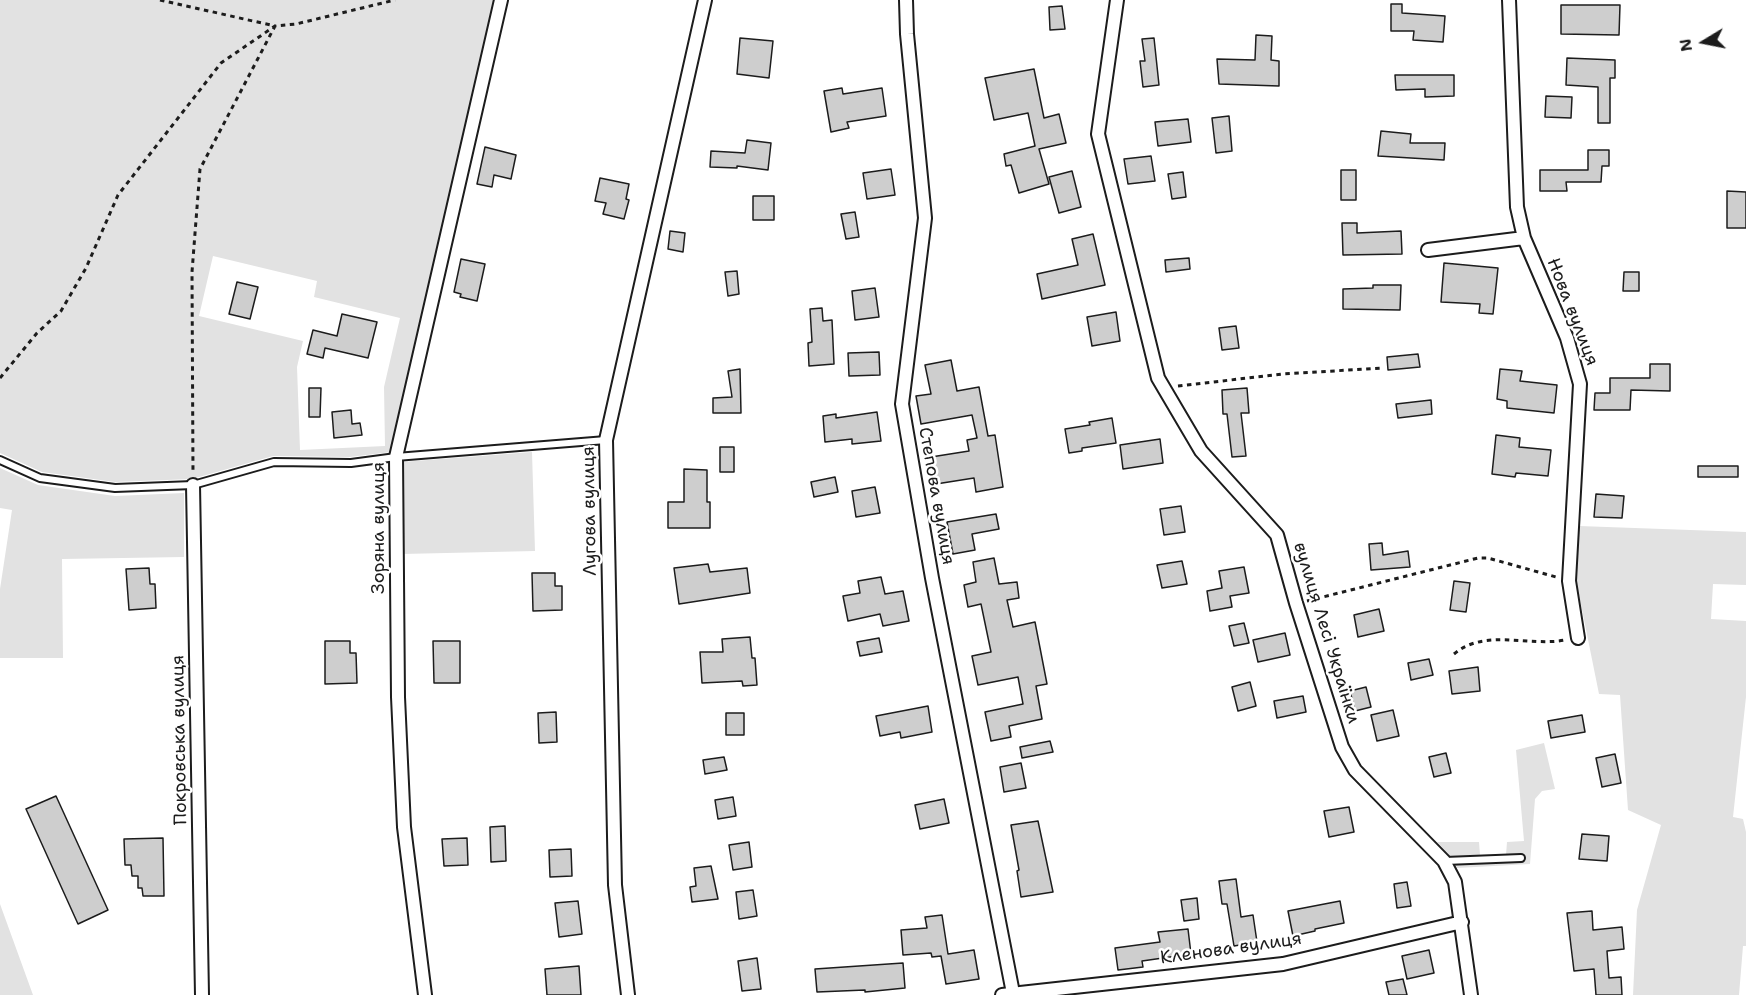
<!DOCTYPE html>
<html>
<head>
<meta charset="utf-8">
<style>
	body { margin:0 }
	#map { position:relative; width:1746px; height:995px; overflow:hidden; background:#fff; font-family:"Shantell Sans",sans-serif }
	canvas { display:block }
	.north { position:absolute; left:1674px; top:12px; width:60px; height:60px; -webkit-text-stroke:4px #fff; paint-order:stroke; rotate:260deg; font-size:16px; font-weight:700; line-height:24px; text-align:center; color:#1c1c1c }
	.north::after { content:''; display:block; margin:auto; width:21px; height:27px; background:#1c1c1c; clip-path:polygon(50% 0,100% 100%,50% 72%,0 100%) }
</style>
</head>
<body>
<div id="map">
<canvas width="1746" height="995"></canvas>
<div class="north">N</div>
</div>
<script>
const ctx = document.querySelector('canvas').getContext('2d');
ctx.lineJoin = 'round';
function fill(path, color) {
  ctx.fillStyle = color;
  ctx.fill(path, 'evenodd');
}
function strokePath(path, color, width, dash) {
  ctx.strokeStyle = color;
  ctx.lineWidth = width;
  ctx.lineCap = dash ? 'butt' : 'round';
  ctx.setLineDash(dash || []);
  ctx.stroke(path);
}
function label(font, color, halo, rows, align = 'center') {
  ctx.font = font + ' "Shantell Sans",sans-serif';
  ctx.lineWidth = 5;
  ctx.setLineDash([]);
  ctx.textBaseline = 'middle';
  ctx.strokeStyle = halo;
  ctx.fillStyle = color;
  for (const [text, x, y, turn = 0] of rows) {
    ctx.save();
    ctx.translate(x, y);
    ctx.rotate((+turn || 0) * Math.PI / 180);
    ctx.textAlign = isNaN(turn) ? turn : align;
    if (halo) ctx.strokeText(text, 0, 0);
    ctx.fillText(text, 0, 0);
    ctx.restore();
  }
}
const green = new Path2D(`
	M0 0H495L391 452 350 457 273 456 192 479 115 482 42 472 0 453ZM213 256 317 281 314 297 400 318 384 387 385 446 300 450 297 367 303 341 199 316Z
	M532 452 535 551 402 554V462Z
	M0 468 38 485 115 496 184 493V557L62 559 63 658H0V589L12 510 0 508Z
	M1579 526 1746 532V585L1713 584 1711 619 1746 621V697L1733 817 1743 819 1746 832V946H1743L1739 995H1633L1637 910 1661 825 1628 810 1620 695 1599 694 1576 580Z
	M1544 743 1555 789 1542 791 1535 799 1530 864 1457 868 1454 860 1437 842H1479L1480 855H1506L1507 842 1524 841 1516 750Z
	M0 904 33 995H0Z`);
const building = new Path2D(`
	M1391 4H1402V13L1445 16 1443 42 1413 40 1414 31H1391Z
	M1561 5H1620L1619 35 1561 34Z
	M1062 6 1065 29 1050 30 1049 7Z
	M1256 35 1272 36 1271 60 1279 61V86L1219 84 1217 59 1255 60Z
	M740 38 773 41 769 78 737 74Z
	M1154 38 1159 85 1143 87 1140 61H1145L1142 39Z
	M1567 58 1615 60V78H1610V123H1598V87L1566 85Z
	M1034 69 1044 118 1059 114 1066 143 1039 149 1049 184 1019 193 1011 165 1006 166 1004 154 1035 146 1028 113 994 120 985 78Z
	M1395 75H1454V96L1425 97V89L1396 90Z
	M842 88 843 94 882 88 886 116 847 122 849 128 831 132 824 91Z
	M1546 96 1572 97 1571 118 1545 117Z
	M1229 116 1232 151 1216 153 1212 118Z
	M1188 119 1191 142 1158 146 1155 122Z
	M1381 131 1411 134 1410 143H1445L1444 160 1378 156Z
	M747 140 771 143 768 170 737 166V168L710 167 711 151 745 153Z
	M485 147 516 155 511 179 494 175 492 187 477 184Z
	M1588 150H1609V166H1602L1601 182H1566L1567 191H1540V170H1588Z
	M1151 156 1155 181 1128 184 1124 159Z
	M891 169 895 195 867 199 863 173Z
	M1341 170H1356V200H1341Z
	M1072 171 1081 207 1059 213 1049 177Z
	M1183 172 1186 197 1172 199 1168 174Z
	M600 178 629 184 626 199 629 200 624 219 603 214 606 203 595 201Z
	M1727 191 1746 192V228H1727Z
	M753 196H774V220H753Z
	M855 212 859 237 846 239 841 214Z
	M1342 223H1357V233L1401 231 1402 254 1343 255Z
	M670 231 685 233 683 252 668 249Z
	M1093 234 1105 285 1042 299 1037 274 1078 265 1072 239Z
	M1189 258 1190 269 1166 272 1165 260Z
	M461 259 485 264 477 301 460 297 461 294 454 292Z
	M1444 263 1498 268 1493 314 1479 313 1480 304 1441 302Z
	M737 271 739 294 728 296 725 272Z
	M1624 272H1639V291H1623Z
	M237 282 258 287 250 319 229 314Z
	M1373 285H1401L1400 310 1343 309V289L1373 288Z
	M875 288 879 317 855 320 852 291Z
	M822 308 823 321 832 320 834 364 809 366 808 343 812 342 810 309Z
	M1116 312 1120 341 1092 346 1087 317Z
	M342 314 377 322 368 358 325 348 323 358 307 354 313 330 337 336Z
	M1236 326 1239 348 1222 350 1219 328Z
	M879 352 880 375 849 376 848 353Z
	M1418 354 1420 367 1388 370 1387 357Z
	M951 360 957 391 979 387 988 436 995 435 1003 487 976 492 974 478 936 484 931 457 969 451 967 440 977 438 972 415 921 424 916 396 931 394 925 365Z
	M1650 364H1670V391L1631 390 1630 410H1594L1595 393H1610V378H1650Z
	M740 369 741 413H713V398L732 397 728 371Z
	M1500 369 1522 371 1520 381 1557 385 1554 413 1507 408V401L1497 399Z
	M309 388H321L320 417H309Z
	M1247 388 1249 413H1241L1246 456 1232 457 1227 414H1223L1222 390Z
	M1431 400 1432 414 1398 418 1396 404Z
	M351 410 352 424 360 423 362 435 334 438 332 412Z
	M877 412 881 441 852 444V439L825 442 823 416 836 414V418Z
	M1112 418 1116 443 1082 448V451L1069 453 1065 429 1090 425 1089 422Z
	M1496 435 1520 438 1519 447 1551 450 1548 476 1516 473 1515 477 1492 474Z
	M1160 439 1163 463 1123 469 1120 445Z
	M720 447H734V472H720Z
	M1698 466H1738V477H1698Z
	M684 469 707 470V502H710V528H668V502H684Z
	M835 477 838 492 814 497 811 482Z
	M875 487 880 513 856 517 852 491Z
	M1596 494 1624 496 1622 518 1594 517Z
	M1181 506 1185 532 1164 535 1160 509Z
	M996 514 999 529 972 534 975 550 953 554 947 522Z
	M1382 543 1383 555 1408 551 1410 567 1371 570 1369 544Z
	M994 558 999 584 1017 582 1019 598 1007 600 1013 627 1035 622 1047 684 1036 686 1042 719 1009 726 1011 737 991 741 985 712 1023 704 1018 677 978 685 972 656 991 652 981 604 968 607 964 585 976 582 973 562Z
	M1182 561 1187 584 1162 588 1157 565Z
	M708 564 710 572 747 568 750 593 679 604 674 568Z
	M1244 567 1249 593 1230 596 1232 607 1210 611 1207 591 1222 588 1219 571Z
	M149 568 150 584H155L156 608 129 610 126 569Z
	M532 573H555V586H562V610L533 611Z
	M881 577 885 594 903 591 909 621 883 626 880 614 848 621 843 596 860 593 858 581Z
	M1454 581 1470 583 1466 612 1450 610Z
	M1379 609 1384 631 1358 637 1354 615Z
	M1244 623 1249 643 1234 646 1229 626Z
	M1285 633 1290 655 1258 662 1253 640Z
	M750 637 752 658H755L757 685 743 686 742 681 702 683 700 652H723L722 639Z
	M879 638 882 652 860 656 857 642Z
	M325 641H350V653H356L357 683 325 684Z
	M433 641H460V683H434Z
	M1429 659 1433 675 1411 680 1408 663Z
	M1478 667 1480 691 1452 694 1449 671Z
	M1250 682 1256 706 1238 711 1232 687Z
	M1366 687 1371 707 1355 711 1350 691Z
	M1303 696 1306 712 1277 718 1274 701Z
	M928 706 932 732 901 738 900 732 880 736 876 716Z
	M1393 710 1399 736 1377 741 1371 715Z
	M556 712 557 742 539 743 538 713Z
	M726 713H744V735H726Z
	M1582 715 1585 732 1551 738 1548 721Z
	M1050 741 1053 752 1022 758 1020 747Z
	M1446 753 1451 773 1434 777 1429 757Z
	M1615 754 1621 783 1602 787 1596 758Z
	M724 757 727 770 705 774 703 760Z
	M1021 763 1026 788 1004 792 1000 767Z
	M56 796 108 910 78 924 26 809Z
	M733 797 736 816 718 819 715 800Z
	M944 799 949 823 920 829 915 805Z
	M1349 807 1354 832 1329 837 1324 811Z
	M1038 821 1053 892 1021 897 1017 871 1019 870 1011 825Z
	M505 826 506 861 491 862 490 827Z
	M1582 834 1609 836 1607 861 1579 859Z
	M163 838 164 896H143L142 888H138V876H132L131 865H125L124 839Z
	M467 838 468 865 444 866 442 839Z
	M749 842 752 867 733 870 729 845Z
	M571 849 572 876 550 877 549 850Z
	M711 866 718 899 692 902 690 887 696 886 694 868Z
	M1236 879 1241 917 1253 915 1257 942 1234 946 1227 904H1222L1219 881Z
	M1407 882 1411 906 1397 908 1394 884Z
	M753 890 757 916 739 919 736 892Z
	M1197 898 1199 919 1184 921 1181 900Z
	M578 901 582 934 559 937 555 903Z
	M1340 901 1344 923 1315 929V931L1293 936 1288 911Z
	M1592 911 1593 930 1622 927 1624 949 1607 951 1609 978 1621 977 1622 995H1596L1594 969 1574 971 1567 913Z
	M942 915 948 954 974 950 979 979 946 984 941 956 932 957 931 953 903 955 901 930 927 928 925 917Z
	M1188 929 1191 954 1142 961 1143 967 1118 970 1115 948 1160 942 1158 932Z
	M1429 950 1434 973 1407 979 1402 956Z
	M757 958 761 989 742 991 738 961Z
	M903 963 905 988 865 992V990L817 992 815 969Z
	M579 966 581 995H547L545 969Z
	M1403 979 1407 995H1389L1386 982Z`);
const path = new Path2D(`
	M160 0 275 26 200 169 192 272 193 473
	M0 378 37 333 61 311 86 268 118 195 221 63 275 26 296 24 395 0
	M1178 386 1283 374 1383 368
	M1307 601 1478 558H1488L1556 577
	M1454 654C1484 628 1530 647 1565 640`);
const lane = new Path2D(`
	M0 460 40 478 115 488 193 485 274 462 351 463 396 457 606 440
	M1445 861 1521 858`);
const street = new Path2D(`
	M906 0 907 34 925 218 902 404 932 578 1013 993
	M1117 0 1098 134 1158 378 1201 451 1277 535 1296 603 1342 747 1355 770 1444 861 1455 882 1471 995
	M1509 0 1517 207 1524 238 1567 338 1580 384 1569 581 1578 638
	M1428 250 1524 238
	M193 485 202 995
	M425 995 404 827 398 697 396 457 501 0
	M628 995 615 885 606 440 705 0
	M1002 995 1283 964 1462 922`);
const streetNames = [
	["Нова вулиця",1572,312,69],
	["Степова вулиця",936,496,80],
	["Лугова вулиця",590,511,-91],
	["Зоряна вулиця",379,528,-90],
	["вулиця Лесі Українки",1326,633,73],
	["Покровська вулиця",180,740,-91],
	["Кленова вулиця",1231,949,-8]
];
fill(green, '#e2e2e2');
fill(building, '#cecece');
strokePath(building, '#1c1c1c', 1.5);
strokePath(lane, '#1c1c1c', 10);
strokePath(street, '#1c1c1c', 16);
strokePath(path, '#1c1c1c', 3, [4.5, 4.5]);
strokePath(lane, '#fff', 6);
strokePath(street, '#fff', 12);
label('18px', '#1c1c1c', '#fff', streetNames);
</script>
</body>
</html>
